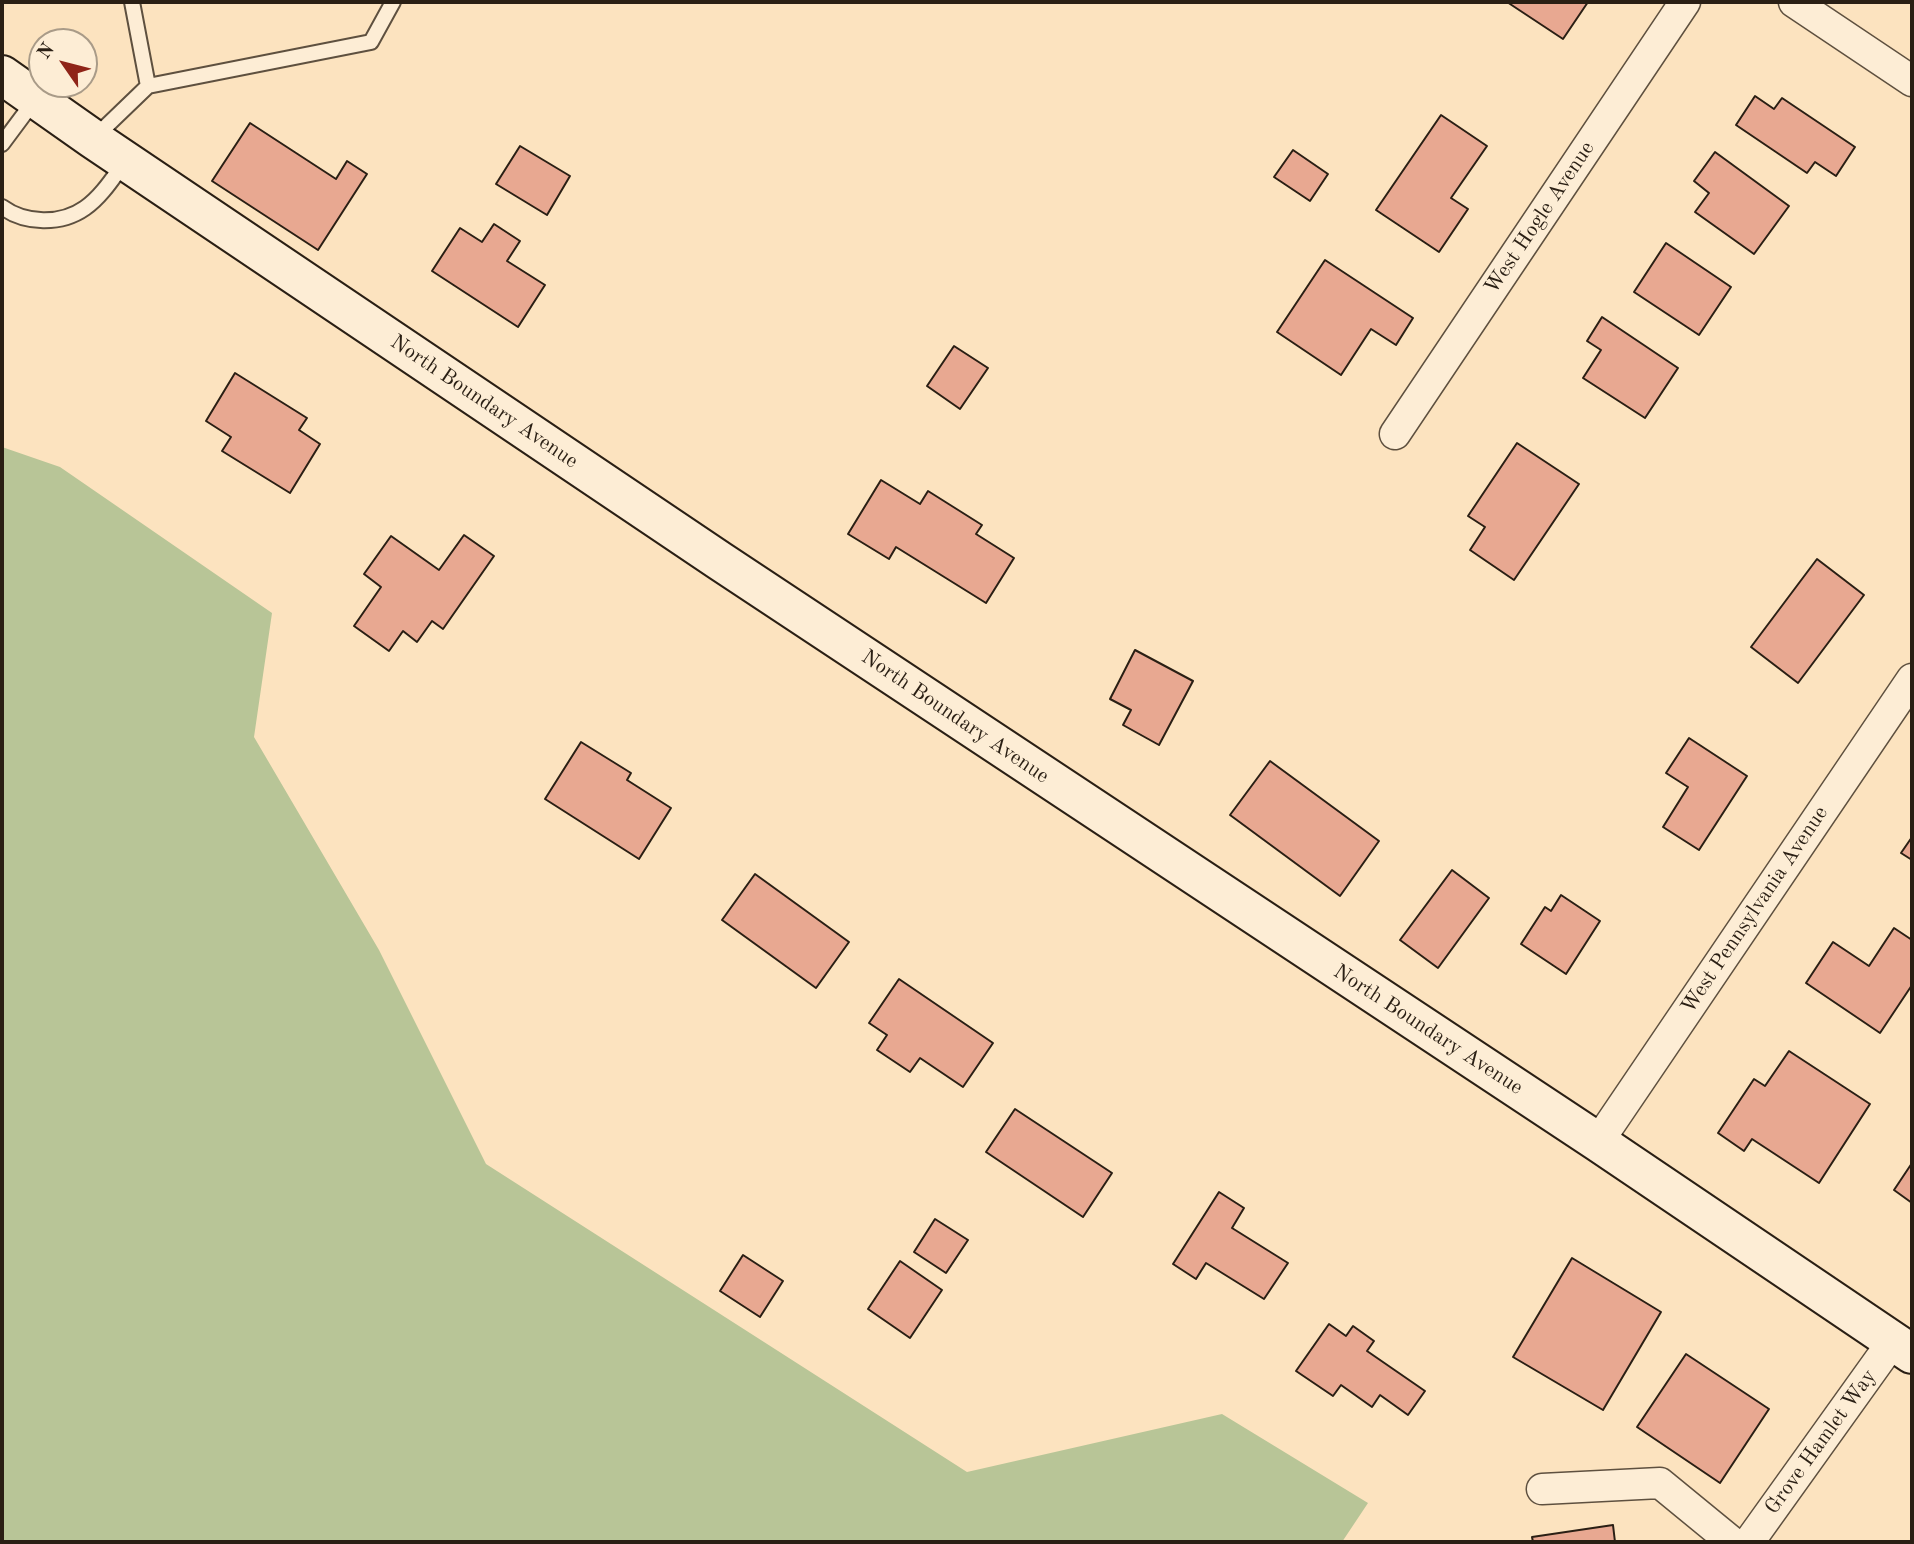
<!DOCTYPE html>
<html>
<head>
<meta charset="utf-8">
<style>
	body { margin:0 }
	#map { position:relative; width:1914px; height:1544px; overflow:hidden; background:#fce3bf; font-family:"Old Standard TT",serif }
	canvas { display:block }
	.frame { position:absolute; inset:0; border:4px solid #2a1f14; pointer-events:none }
	.north { position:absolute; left:28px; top:28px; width:70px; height:70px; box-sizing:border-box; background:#fdedd5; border:2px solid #a99b88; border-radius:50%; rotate:305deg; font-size:19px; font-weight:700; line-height:28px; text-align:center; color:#2a1f14 }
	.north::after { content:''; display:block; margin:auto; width:24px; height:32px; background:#8f2418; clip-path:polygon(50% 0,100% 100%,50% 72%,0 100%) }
</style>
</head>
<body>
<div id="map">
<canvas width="1914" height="1544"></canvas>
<div class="frame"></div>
<div class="north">N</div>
</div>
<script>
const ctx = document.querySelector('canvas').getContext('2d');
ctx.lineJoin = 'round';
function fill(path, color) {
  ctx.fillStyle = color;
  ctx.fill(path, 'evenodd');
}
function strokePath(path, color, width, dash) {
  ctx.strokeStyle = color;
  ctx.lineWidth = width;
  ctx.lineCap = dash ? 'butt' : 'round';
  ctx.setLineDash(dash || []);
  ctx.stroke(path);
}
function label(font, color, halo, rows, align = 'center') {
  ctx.font = font + ' "Old Standard TT",serif';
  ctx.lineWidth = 5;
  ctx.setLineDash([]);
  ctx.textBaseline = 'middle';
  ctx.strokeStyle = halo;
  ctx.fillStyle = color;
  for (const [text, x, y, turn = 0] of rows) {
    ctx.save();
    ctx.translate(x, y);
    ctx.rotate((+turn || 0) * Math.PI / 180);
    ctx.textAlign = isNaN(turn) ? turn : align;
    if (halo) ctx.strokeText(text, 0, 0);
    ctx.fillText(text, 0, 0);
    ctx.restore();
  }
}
const green = new Path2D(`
	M2 447 60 467 272 613 254 737 379 950 486 1164 967 1472 1222 1414 1368 1503 1342 1542H2Z`);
const building = new Path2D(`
	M1507 2H1588L1563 39Z
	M1755 96 1774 109 1782 98 1855 147 1836 176 1815 162 1807 173 1736 125Z
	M1441 115 1487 146 1451 198 1468 209 1439 252 1376 210Z
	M250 123 336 179 347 161 367 174 318 250 212 181Z
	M520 146 570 176 547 215 496 184Z
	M1293 150 1328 174 1310 201 1274 177Z
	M1715 152 1789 206 1754 254 1695 212 1709 193 1694 181Z
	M494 224 520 241 507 261 545 285 518 327 432 271 460 228 482 242Z
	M1666 243 1731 287 1699 335 1634 292Z
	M1325 260 1413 318 1396 345 1371 329 1341 375 1277 332Z
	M1602 317 1678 368 1645 418 1583 378 1601 350 1587 341Z
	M954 346 988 368 960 409 927 386Z
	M235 373 307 418 299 430 320 444 290 493 222 451 231 437 206 421Z
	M1517 443 1579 484 1514 580 1470 550 1485 527 1468 516Z
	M881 480 920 504 928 491 982 525 976 534 1014 558 986 603 896 547 889 559 848 534Z
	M464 535 494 556 443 629 432 621 417 642 403 631 389 651 354 626 381 587 364 574 391 536 439 570Z
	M1817 559 1864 595 1798 683 1751 647Z
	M1135 650 1193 681 1159 745 1123 725 1131 710 1110 699Z
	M1689 738 1747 776 1699 850 1663 827 1688 787 1666 773Z
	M581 742 631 773 627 780 671 808 639 859 545 799Z
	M1270 761 1379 841 1340 896 1230 815Z
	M1912 837V860L1901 853Z
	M1452 870 1489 898 1438 968 1400 940Z
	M755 874 849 942 816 988 722 920Z
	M1561 895 1600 921 1566 974 1521 944 1545 907 1551 911Z
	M1894 928 1912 940V985L1880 1033 1806 983 1833 942 1869 966Z
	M899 979 993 1043 963 1087 920 1058 910 1072 877 1050 887 1035 869 1023Z
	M1789 1051 1870 1104 1819 1183 1752 1139 1744 1151 1718 1133 1754 1079 1765 1086Z
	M1015 1109 1112 1173 1083 1217 986 1152Z
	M1912 1163V1203L1894 1190Z
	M1219 1192 1244 1208 1232 1228 1288 1263 1264 1299 1206 1263 1196 1279 1173 1264Z
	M935 1219 968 1240 946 1273 914 1252Z
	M743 1255 783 1281 760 1317 720 1291Z
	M1572 1258 1661 1312 1603 1410 1513 1357Z
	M900 1261 942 1290 910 1338 868 1309Z
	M1329 1324 1346 1336 1353 1326 1374 1341 1367 1351 1425 1391 1408 1415 1380 1395 1372 1407 1341 1385 1333 1396 1296 1371Z
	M1686 1354 1769 1409 1720 1483 1637 1427Z
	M1613 1525 1615 1542H1533L1532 1537Z`);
const lane = new Path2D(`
	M132 2 148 86
	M94 138 148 86 371 42 393 2
	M2 144 34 101
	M2 207C25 224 61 225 85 208 101 197 113 178 124 163`);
const street = new Path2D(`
	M1794 2 1912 81
	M1395 434 1685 2
	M1598 1142 1912 679
	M1542 1489 1660 1483 1732 1542
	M1749 1542 1893 1341`);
const secondary = new Path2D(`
	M2 75 93 139 720 561 1598 1142 1912 1354`);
const streetNames = [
	["West Hogle Avenue",1540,218,-56],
	["North Boundary Avenue",484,402,34],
	["North Boundary Avenue",955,717,34],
	["West Pennsylvania Avenue",1755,910,-56],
	["North Boundary Avenue",1428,1030,33],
	["Grove Hamlet Way",1821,1442,-54]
];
fill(green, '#b8c597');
fill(building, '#e8a891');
strokePath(building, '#2a1f14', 2);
strokePath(lane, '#5e503f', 18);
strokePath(street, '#5e503f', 33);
strokePath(secondary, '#2a1f14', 42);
strokePath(lane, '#fdedd5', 14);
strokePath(street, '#fdedd5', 30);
strokePath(secondary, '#fdedd5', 38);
label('21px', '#2a1f14', '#fdedd5', streetNames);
</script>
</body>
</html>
